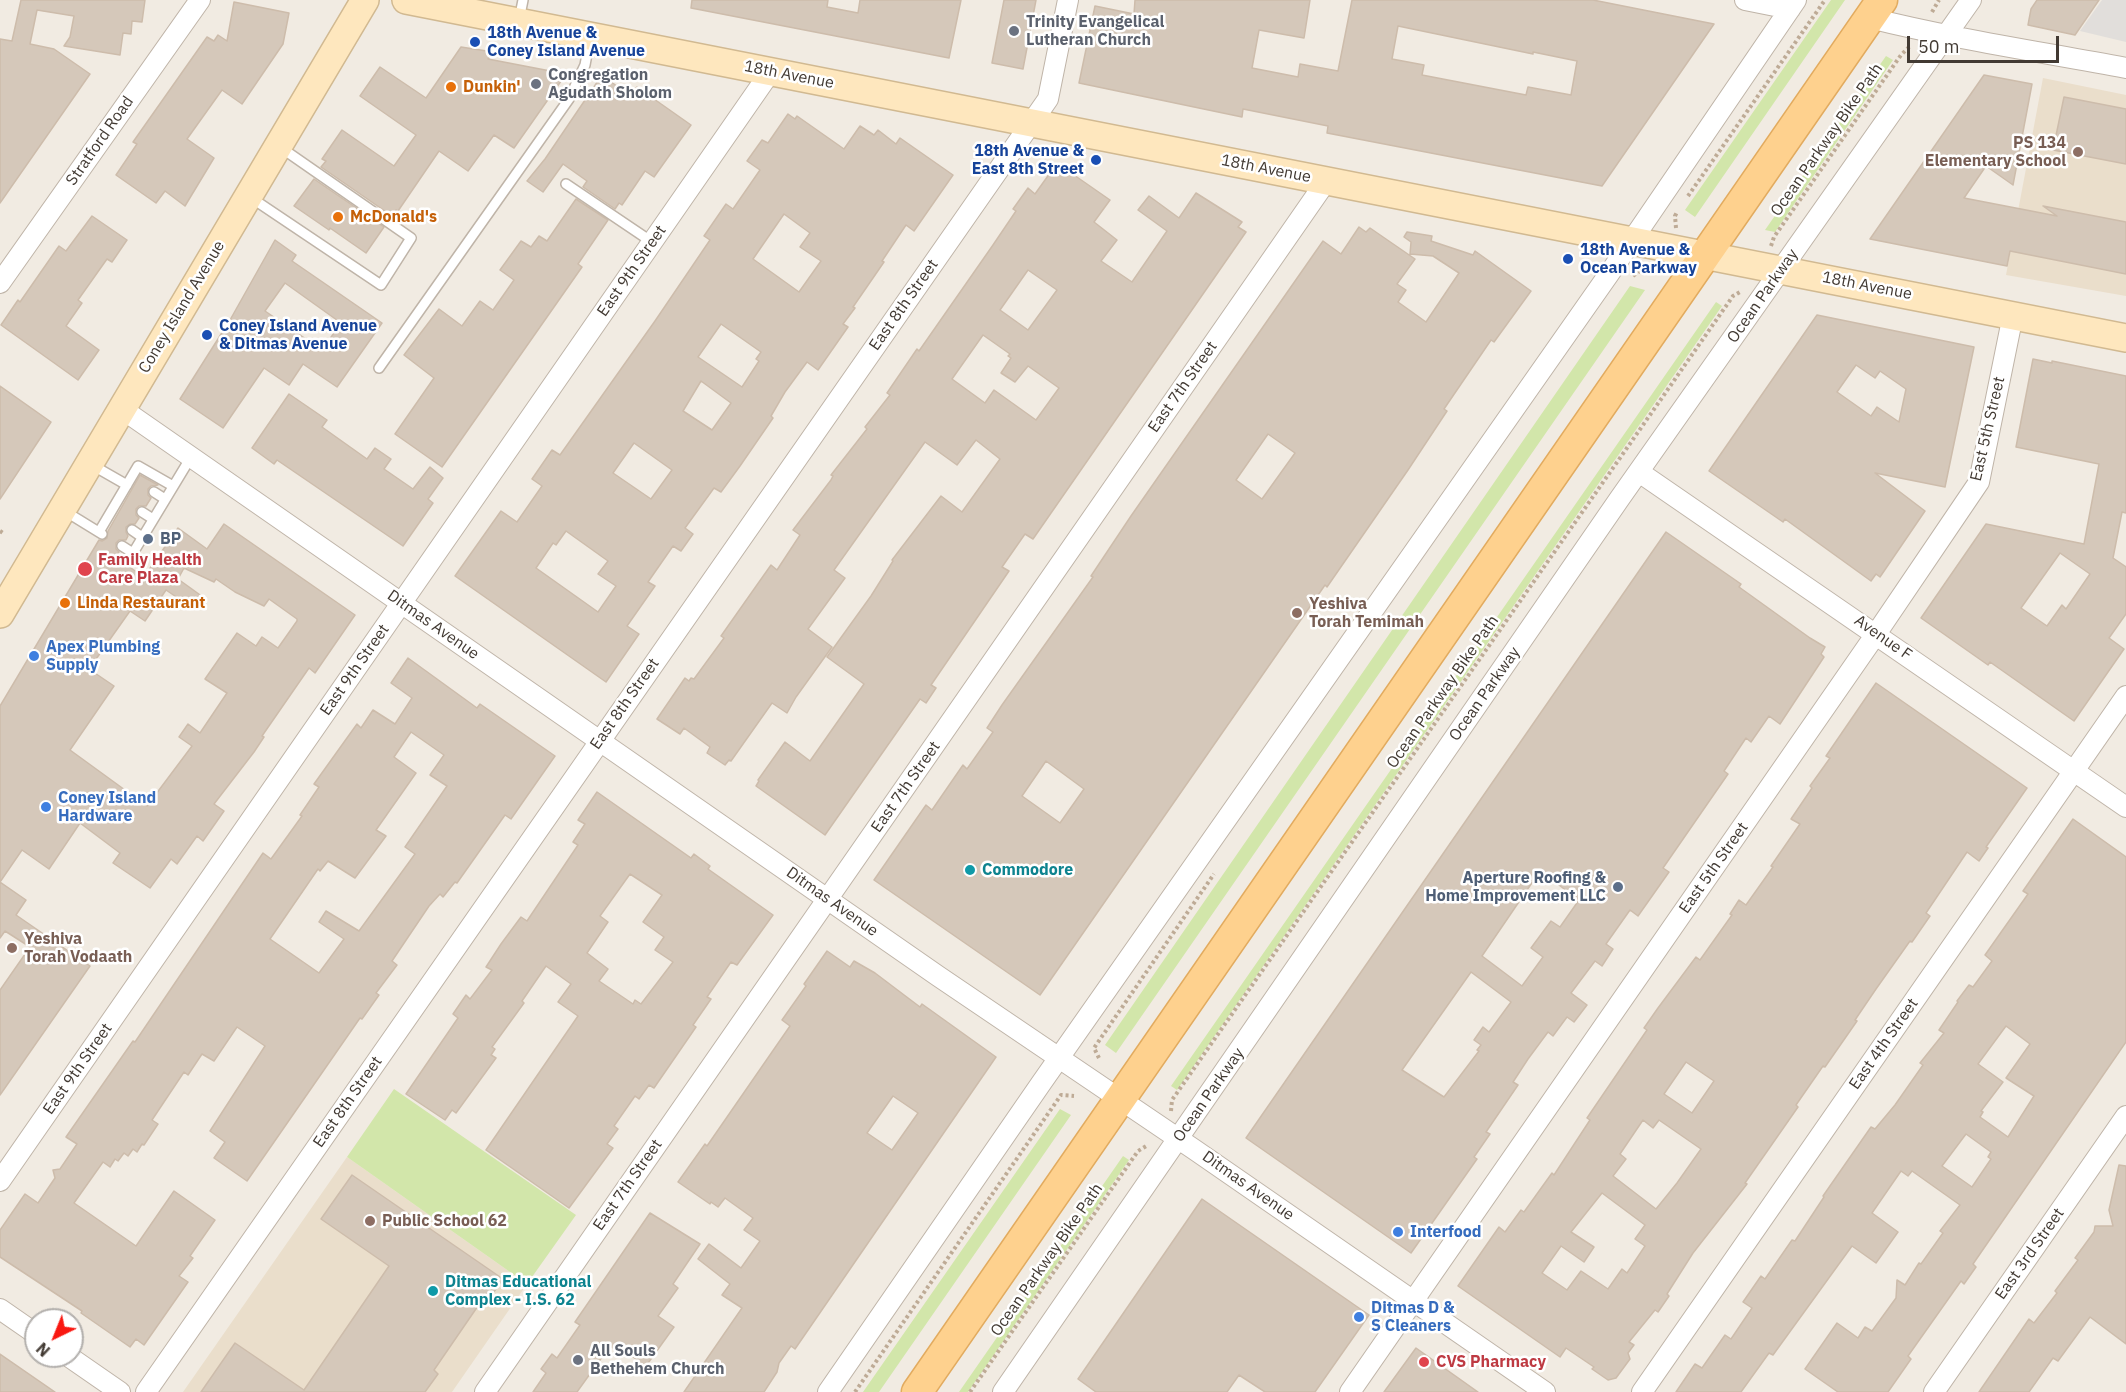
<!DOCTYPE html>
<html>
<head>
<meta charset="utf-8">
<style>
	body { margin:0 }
	#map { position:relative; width:2126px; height:1392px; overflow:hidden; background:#f1ebe2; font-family:"IBM Plex Sans",sans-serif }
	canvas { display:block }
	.north { position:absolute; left:24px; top:1308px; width:60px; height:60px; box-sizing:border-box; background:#fff; border:2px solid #b3b0ad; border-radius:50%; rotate:223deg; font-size:16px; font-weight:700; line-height:24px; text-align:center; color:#423a33 }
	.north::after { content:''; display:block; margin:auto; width:21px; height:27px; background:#f91811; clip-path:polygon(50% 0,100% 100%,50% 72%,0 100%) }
	.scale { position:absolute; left:1907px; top:36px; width:152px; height:27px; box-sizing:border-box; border:3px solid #423a33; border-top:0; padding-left:8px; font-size:18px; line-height:21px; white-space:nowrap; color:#423a33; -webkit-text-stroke:4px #fff; paint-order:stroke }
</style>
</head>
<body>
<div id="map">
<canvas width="2126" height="1392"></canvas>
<div class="north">N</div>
<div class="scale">50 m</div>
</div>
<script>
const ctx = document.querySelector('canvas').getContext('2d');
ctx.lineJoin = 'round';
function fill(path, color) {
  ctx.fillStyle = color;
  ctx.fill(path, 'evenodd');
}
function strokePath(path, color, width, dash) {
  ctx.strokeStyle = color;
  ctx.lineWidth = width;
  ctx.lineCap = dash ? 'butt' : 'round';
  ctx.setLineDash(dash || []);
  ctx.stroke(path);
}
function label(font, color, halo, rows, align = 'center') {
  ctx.font = font + ' "IBM Plex Sans",sans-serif';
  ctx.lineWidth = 5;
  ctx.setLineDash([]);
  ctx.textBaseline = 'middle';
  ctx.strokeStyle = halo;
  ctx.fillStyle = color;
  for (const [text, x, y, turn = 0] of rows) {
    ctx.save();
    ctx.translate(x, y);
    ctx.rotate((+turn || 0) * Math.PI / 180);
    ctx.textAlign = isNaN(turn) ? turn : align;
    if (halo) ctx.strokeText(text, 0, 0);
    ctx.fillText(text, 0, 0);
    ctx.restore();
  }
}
const education = new Path2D(`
	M2043 78 2126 95V296L2006 275Z
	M347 1157 527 1284 452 1392H183Z`);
const green = new Path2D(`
	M1831 0H1845L1695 217 1685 210Z
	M1886 56 1893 60 1775 232 1765 230Z
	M1630 286 1645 290 1116 1053 1105 1045Z
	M1716 302 1722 306 1177 1090 1171 1086Z
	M394 1089 576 1215 527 1284 347 1157Z
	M1060 1109 1071 1115 879 1392H863Z
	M1123 1156 1129 1160 968 1392H959Z`);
const parking = new Path2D(`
	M2102 0H2126V42L2080 31Z`);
const building = new Path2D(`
	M21 0H145L142 22 132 21 131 34 123 33 120 55 64 46 70 37 74 16 37 10 30 44 54 49 90 74 0 203V39L12 41Z
	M692 0H828L827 7 858 13 860 0H961L949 58 691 8Z
	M1004 0H1036L1023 69 992 63Z
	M1135 0H1310L1304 38 1259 30 1252 68 1298 77 1300 64 1338 71 1352 0H1593L1714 24 1602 186 1327 133 1328 126 1243 109 1242 117 1079 83 1095 6 1134 14ZM1398 26 1533 54V52L1577 61 1571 95 1528 87 1526 95 1422 75 1424 65 1392 59Z
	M2037 0H2099L2075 35 2028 25 2031 9Z
	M234 2 289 13 283 44 242 104 222 90 187 139 214 158 185 206 165 191 156 203 116 175 137 144 133 142 207 37 214 41 218 35 227 41Z
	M461 47 493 52 488 59 566 74 514 148 494 135 468 171 439 151 398 211 396 210 392 216 321 167 326 161 322 159 342 130 394 166 416 135 360 96 380 67 426 98Z
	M602 75 626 93 630 87 634 90 637 87 691 125 654 177 645 171 622 205 619 203 615 209 583 187 587 181 563 164 543 192 527 181 545 159Z
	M1984 75 2032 84 2013 185 1986 166 1964 198 2057 216 2043 206 2126 222V274L2010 251 2007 266 1870 239Z
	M2064 97 2126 109V164L2053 150Z
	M788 114 795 119 797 116 844 149 860 126 874 135 878 130 896 144 900 138 953 175 914 231 906 225 882 261 884 262 853 307 855 308 843 324 848 327 818 370 807 362 785 392 771 416 773 418 740 466 721 492 714 488 685 528 693 534 681 551 673 546 648 582 655 586 627 626 639 634 606 682 455 576 501 511 517 522 542 486 532 479 552 450 560 455 655 321 710 240 704 236 726 204 733 209 760 170 747 161 762 140 768 143ZM784 214 810 233 800 247 821 261 799 292 753 259ZM721 324 761 352 756 359 759 361 742 387 698 357ZM701 381 731 403 712 430 683 411ZM634 443 672 470 651 499 613 473ZM566 531 608 561 598 574 616 586 598 612 536 568 553 543 556 545Z
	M1055 166 1062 171 1064 168 1110 200 1094 222 1117 240 1101 261 1132 282 1167 231 1138 210 1149 196 1179 218 1196 193 1242 222 1238 227 1246 232 1033 539 1025 534 1002 567 1009 571 931 685 936 688 926 703 920 699 825 835 756 786 759 781 758 780 785 742 810 761 864 684 827 657 871 596 893 561 892 560 941 496 962 512 1000 459 976 440 957 465 925 442 834 570 845 578 808 629 832 647 796 697 787 713 772 703 731 761 729 760 725 765 707 753 710 747 684 728 680 734 657 719 685 678 689 681 691 678 694 679 724 638 721 636 771 565 777 570 800 535 793 530 831 480 833 476 831 475 867 429 865 427 890 395 887 393 917 349 919 351 993 245 1016 211 1013 209 1028 188 1035 194ZM1028 270 1057 290 1028 330 1000 310ZM983 335 1010 354 1008 356 1011 358 1001 373 1015 382 1028 366 1059 388 1036 420 994 390 985 403 952 379Z
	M314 179 384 227 366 253 330 228 329 230 294 206Z
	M576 199 608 220 578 264 582 267 442 467 395 434 434 378 404 355 439 309 462 326 480 301 493 310 514 280 500 270 521 241 531 247 539 236 547 241Z
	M92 216 127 240 112 262 107 259 78 300 82 303 66 326 99 350 78 380 1 325 18 300 20 302 59 246 66 251Z
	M1359 227 1366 232 1370 228 1415 259 1397 284 1406 290 1398 302 1426 322 1459 273 1433 256 1410 254 1411 242 1404 237 1407 232 1432 236 1431 241 1473 255 1475 251 1531 291 1494 342 1491 340 1444 409 1447 411 1408 470 1327 587 1325 585 1040 995 874 880 926 805 932 810 963 765 967 769 993 732 987 728 1002 705 1093 577 1091 576 1131 516 1323 241 1341 254ZM1268 434 1295 453 1262 499 1236 480ZM1046 761 1084 789 1060 823 1022 796Z
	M275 240 296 255 292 261 382 323 337 387 303 364 289 385 264 368 223 428 180 399 230 320ZM285 283 341 323 322 350 265 311Z
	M1817 315 1974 347 1945 487 1875 473 1925 511 1880 577 1876 574 1871 581 1785 519 1783 522 1709 471ZM1856 365 1875 378 1880 371 1906 389 1899 422 1877 407 1871 416 1837 392Z
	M2033 359 2052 363V361L2126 376V513L2122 512 2113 558 2126 567V614L2109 638 2124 649 2074 721 1990 662 1988 665 1921 618 1986 524 2084 544 2099 464 2016 447ZM2060 553 2090 574 2066 609 2062 605 2047 626 2021 608Z
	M0 386 51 422 0 499Z
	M289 394 327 420 322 427 367 459 375 448 391 459 384 469 413 489 430 467 443 478 428 499 433 503 403 546 277 460 274 464 252 448Z
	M140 475 158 485 151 486 148 489V495L151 498 146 506H139L136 509V515L139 518 135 524H130L126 527V532L128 536 126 540H119L116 543V549L119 552 115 557 144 577 178 528 207 549 224 524 355 615 315 673 309 668 262 736 264 737 254 752 214 804 224 811 203 841 197 836 177 864 171 859 150 888 113 863 120 853 80 823 49 869 22 850 0 882V706L99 540 102 541 107 538 108 531ZM184 568 214 582 216 579 235 592 264 606 269 599 297 619V621L278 648 262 637 256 646 237 633 205 679 227 693 200 733 188 724 179 737 192 746 147 806 70 750 114 686 89 669 130 611 145 621 166 590 194 609 203 597 178 579Z
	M1666 532 1741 584 1739 587 1810 638 1825 647 1821 654 1824 657 1780 724 1769 716 1751 742 1746 738 1724 771 1728 774 1663 868 1669 872 1638 916 1630 910 1606 944 1613 949 1602 966 1595 961 1571 993 1587 1005 1574 1022 1567 1017 1553 1036 1548 1032 1528 1059 1513 1082 1518 1085 1486 1132 1490 1134 1474 1157 1477 1159 1411 1253 1246 1138ZM1540 871 1579 900 1560 927 1551 921 1531 948 1543 957 1522 986 1482 956ZM1471 972 1511 1002 1489 1032 1483 1027 1474 1040 1481 1045 1477 1050 1479 1051 1444 1097 1402 1070Z
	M408 658 477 708 480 704 555 756 511 819 505 815 457 883 455 882 443 897 440 894 429 906 392 961 397 965 376 993 379 995 362 1019 360 1018 247 1181 214 1158 225 1142 210 1131 265 1046 237 1027 214 1061 202 1054 188 1075 184 1072 152 1120 158 1124 144 1145 142 1144 137 1152 133 1149 128 1156 124 1153 118 1161 115 1159 110 1167 103 1162 74 1203 136 1246 174 1191 215 1220 190 1256 193 1258 179 1276 188 1282 144 1345 136 1339 130 1347 81 1313 82 1311 0 1257V1230L25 1194 38 1203 55 1178 53 1170 60 1169 77 1144 66 1137 133 1041 135 1042 263 853 271 859 302 816 300 815 319 787 314 784 357 724 361 728 373 710 395 724 412 698 391 683ZM411 732 444 755 430 775 447 786 405 847 415 854 359 931 326 911 319 922 344 939 319 973 270 939 318 869 320 871 328 861 355 878 386 836 376 830 416 773 394 757Z
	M1876 683 2027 788 1986 847 1988 848 1979 861 1967 852 1926 913 1930 916 1912 942 1910 941 1876 989 1855 1020 1857 1021 1825 1067 1823 1066 1796 1105 1798 1107 1745 1183 1747 1184 1693 1253 1667 1294 1669 1296 1658 1312 1655 1310 1629 1342 1634 1345 1628 1353 1630 1359 1616 1378 1608 1380 1592 1369 1594 1367 1566 1348 1560 1357 1458 1286 1499 1227 1505 1232 1521 1210 1524 1212 1552 1173 1554 1175 1590 1120 1587 1118 1647 1030 1644 1028 1658 1008 1696 957 1700 960 1732 915 1730 914 1739 900 1746 905 1773 867 1771 866 1800 824 1791 819 1812 788 1810 786 1830 758 1826 756ZM1686 1062 1714 1081 1692 1113 1664 1094ZM1643 1120 1653 1128 1659 1120 1701 1149 1677 1183 1656 1209 1613 1176 1626 1159 1620 1154ZM1602 1193 1645 1225 1635 1239 1645 1246 1627 1273 1622 1269 1608 1289 1581 1271 1567 1290 1542 1273 1561 1246 1584 1262 1594 1247 1571 1232Z
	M597 792 691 858 694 854 710 866 708 869 773 915 737 965 731 962 707 997 711 999 693 1025 696 1027 654 1088 649 1085 639 1099 635 1096 614 1126 618 1129 607 1144 613 1148 569 1208 486 1150 578 1016 558 1002 571 984 546 966 522 1001 524 1003 492 1047 495 1049 491 1055 496 1058 456 1113 452 1110 445 1120 406 1094 458 1018 453 1014 466 995 470 999 492 970 486 967 501 944 521 917 527 921 578 845 573 842 585 824 578 820ZM630 874 662 895 643 922 664 937 655 950 673 962 641 1004 635 1000 633 1004 599 981 608 969 587 953 608 922 600 916Z
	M2073 819 2126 857V1042L1973 1264 1976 1267 1964 1284 1961 1281 1908 1356 1911 1359 1888 1392H1838L1805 1369 1837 1323 1858 1338 1865 1327 1872 1331 1896 1298 1897 1280 1905 1285 1919 1263 1921 1264 1943 1233 1940 1231 1960 1205 1912 1171 1908 1176 1901 1171 1872 1213 1898 1232 1876 1263 1852 1246 1773 1355 1769 1353 1741 1392H1676L1695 1364 1702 1368 1725 1335 1731 1339 1752 1308 1743 1302 1761 1276 1765 1279 1792 1240 1795 1241 1824 1197 1823 1196 1871 1127 1875 1129 1895 1105 1923 1065 1920 1063 1944 1033 1939 1030 1958 1002 1957 1001 1969 985 1973 987 1992 961 1985 955 2028 894 2023 891ZM2006 1026 2030 1044 2006 1078 2034 1096 2008 1137 1980 1117 1983 1112 1981 1111 2003 1082 1978 1064ZM1966 1134 1991 1152 1988 1157 1991 1159 1972 1187 1942 1166Z
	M0 882 26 900 16 915 90 966 0 1095V990L30 947 5 931 0 938Z
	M827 951 850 967 854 961 875 973 920 1007 922 1004 996 1057 795 1349 791 1346 779 1363 777 1372 764 1392H684L742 1308 722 1295 730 1284 698 1259 709 1244 741 1268 760 1241 744 1230 753 1218 725 1198 718 1207 711 1202 710 1204 678 1182 705 1144 707 1146 790 1026 782 1020 806 986 804 984ZM893 1096 918 1113 892 1150 867 1133Z
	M2119 1165 2126 1166V1344L2090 1317 2058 1361 2053 1358 2029 1392H1979L2029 1319 2034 1323 2057 1293 2055 1291 2078 1260 2075 1258 2094 1232 2095 1226H2113L2109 1210Z
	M352 1175 503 1279 484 1306 480 1303 434 1370 438 1374 425 1392H201L235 1343 304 1390 389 1266 321 1219Z
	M1202 1199 1369 1315 1315 1392H1265L1239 1375 1227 1392H1096L1078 1379Z
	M650 1213 700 1244 673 1284 678 1288 658 1316 674 1327 646 1366 617 1346 615 1349 610 1346 577 1392H533L546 1373 541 1369 552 1354 557 1358 580 1325 575 1322Z
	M1416 1348 1478 1392H1384Z
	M0 1354 55 1392H0Z`);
const path = new Path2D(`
	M1932 12 1939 0
	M1688 196 1825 0
	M1676 228 1675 216 1677 212
	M1771 246 1774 237 1901 55 1910 46
	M1633 276 1644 268
	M0 531 3 533
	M1099 1058 1094 1048 1214 874
	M1171 1111 1172 1100 1733 296 1740 292
	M855 1392 1061 1095 1074 1096
	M970 1392 1138 1151 1148 1145`);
const lane = new Path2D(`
	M519 20 523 0
	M566 184 652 242
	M250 197 381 285 411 238 280 147
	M379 368 569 99 585 65 590 38
	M92 465 127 485
	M154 492 165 499
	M63 510 102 534
	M142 512 153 519
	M132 530 142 537
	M99 532 138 466 173 486
	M122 546 133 553 191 457`);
const street = new Path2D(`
	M1745 0 1790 9
	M1870 18C1954 39 2041 52 2126 68
	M0 283 200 0
	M122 409 938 976 1195 1150 1545 1392
	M1639 472 2126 807
	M0 1181 771 71
	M0 1309 36 1334
	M68 1356 120 1392
	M146 1392 1048 99 1068 0
	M485 1392 1327 180
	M828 1392 1042 1082 1609 274 1796 0
	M1003 1392 1620 498 1971 0
	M1350 1392 1876 634 1979 482 2013 315
	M1642 1392 2126 696
	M1934 1392 2126 1116`);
const secondary = new Path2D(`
	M406 0 2126 338
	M0 614 365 0`);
const primary = new Path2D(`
	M917 1392 1882 0`);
const markers = [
	[1014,31,6,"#6b7280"],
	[475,42,6,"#1a4fb4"],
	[536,84,6,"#6b7280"],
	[451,87,6,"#e8710a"],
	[2078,152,6,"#8d6e63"],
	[1096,160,6,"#1a4fb4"],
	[338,217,6,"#e8710a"],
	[1568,259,6,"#1a4fb4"],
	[207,335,6,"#1a4fb4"],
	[148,539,6,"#5c6f8a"],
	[85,569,8,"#e0444e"],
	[65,603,6,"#e8710a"],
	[1297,613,6,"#8d6e63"],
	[34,656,6,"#3f7fe0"],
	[46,807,6,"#3f7fe0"],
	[970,870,6,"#0f9aa8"],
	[1618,887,6,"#5c6f8a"],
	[12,948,6,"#8d6e63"],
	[370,1221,6,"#8d6e63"],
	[1398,1232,6,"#3f7fe0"],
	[433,1291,6,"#0f9aa8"],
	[1359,1317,6,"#3f7fe0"],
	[578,1360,6,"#6b7280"],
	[1424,1362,6,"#e0444e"]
];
const worshipNames = [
	["Trinity Evangelical",1026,22],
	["Lutheran Church",1026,40],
	["Congregation",548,75],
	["Agudath Sholom",548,93],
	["All Souls",590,1351],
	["Bethehem Church",590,1369]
];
const transitNames = [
	["18th Avenue &",487,33],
	["Coney Island Avenue",487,51],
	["18th Avenue &",1084,151,"right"],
	["East 8th Street",1084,169,"right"],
	["18th Avenue &",1580,250],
	["Ocean Parkway",1580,268],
	["Coney Island Avenue",219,326],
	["& Ditmas Avenue",219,344]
];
const streetNames = [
	["18th Avenue",789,75,11],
	["Ocean Parkway Bike Path",1827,140,-55],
	["Stratford Road",100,141,-55],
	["18th Avenue",1266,169,11],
	["East 9th Street",632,271,-55],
	["18th Avenue",1867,286,11],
	["Ocean Parkway",1763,296,-55],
	["East 8th Street",904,305,-55],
	["Coney Island Avenue",182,307,-59],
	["East 7th Street",1183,387,-55],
	["East 5th Street",1988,429,-77],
	["Ditmas Avenue",433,625,35],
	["Avenue F",1883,638,35],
	["East 9th Street",355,670,-55],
	["Ocean Parkway Bike Path",1443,692,-55],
	["Ocean Parkway",1485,694,-55],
	["East 8th Street",625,704,-55],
	["East 7th Street",906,787,-55],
	["East 5th Street",1714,868,-55],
	["Ditmas Avenue",832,902,35],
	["East 4th Street",1884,1044,-55],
	["East 9th Street",78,1069,-55],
	["Ocean Parkway",1209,1095,-55],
	["East 8th Street",348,1102,-55],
	["East 7th Street",628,1185,-55],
	["Ditmas Avenue",1248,1186,35],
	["East 3rd Street",2030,1254,-55],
	["Ocean Parkway Bike Path",1047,1260,-55]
];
const foodNames = [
	["Dunkin'",463,87],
	["McDonald's",350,217],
	["Linda Restaurant",77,603]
];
const educationNames = [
	["PS 134",2066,143,"right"],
	["Elementary School",2066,161,"right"],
	["Yeshiva",1309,604],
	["Torah Temimah",1309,622],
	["Yeshiva",24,939],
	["Torah Vodaath",24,957],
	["Public School 62",382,1221]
];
const serviceNames = [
	["BP",160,539],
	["Aperture Roofing &",1606,878,"right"],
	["Home Improvement LLC",1606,896,"right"]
];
const healthNames = [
	["Family Health",98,560],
	["Care Plaza",98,578],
	["CVS Pharmacy",1436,1362]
];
const shopNames = [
	["Apex Plumbing",46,647],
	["Supply",46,665],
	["Coney Island",58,798],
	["Hardware",58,816],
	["Interfood",1410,1232],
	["Ditmas D &",1371,1308],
	["S Cleaners",1371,1326]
];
const cultureNames = [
	["Commodore",982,870],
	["Ditmas Educational",445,1282],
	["Complex - I.S. 62",445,1300]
];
fill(education, '#eadecb');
fill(green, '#d2e6aa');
fill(parking, '#e1dedb');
fill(building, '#d5c8ba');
strokePath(building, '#cdbcab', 1.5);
strokePath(lane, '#bfb4a8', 12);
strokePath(street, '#bfb4a8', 22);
strokePath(secondary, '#d1b991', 30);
strokePath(primary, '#e2ab5f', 33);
strokePath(path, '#beab96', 4, [3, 3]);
strokePath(lane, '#fff', 9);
strokePath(street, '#fff', 20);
strokePath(secondary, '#fee7be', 27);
strokePath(primary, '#fed18e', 30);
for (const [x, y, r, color] of markers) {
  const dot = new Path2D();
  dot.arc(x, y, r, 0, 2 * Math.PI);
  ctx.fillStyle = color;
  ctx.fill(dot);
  strokePath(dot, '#fff', 2);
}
label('bold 16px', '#5b616d', '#fff', worshipNames, 'left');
label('bold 16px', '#164399', '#fff', transitNames, 'left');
label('16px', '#423a33', '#fff', streetNames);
label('bold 16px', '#c56008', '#fff', foodNames, 'left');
label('bold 16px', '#785e54', '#fff', educationNames, 'left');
label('bold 16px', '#4e5e75', '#fff', serviceNames, 'left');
label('bold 16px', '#be3a42', '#fff', healthNames, 'left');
label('bold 16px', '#366cbe', '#fff', shopNames, 'left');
label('bold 16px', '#0d838f', '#fff', cultureNames, 'left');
</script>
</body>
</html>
